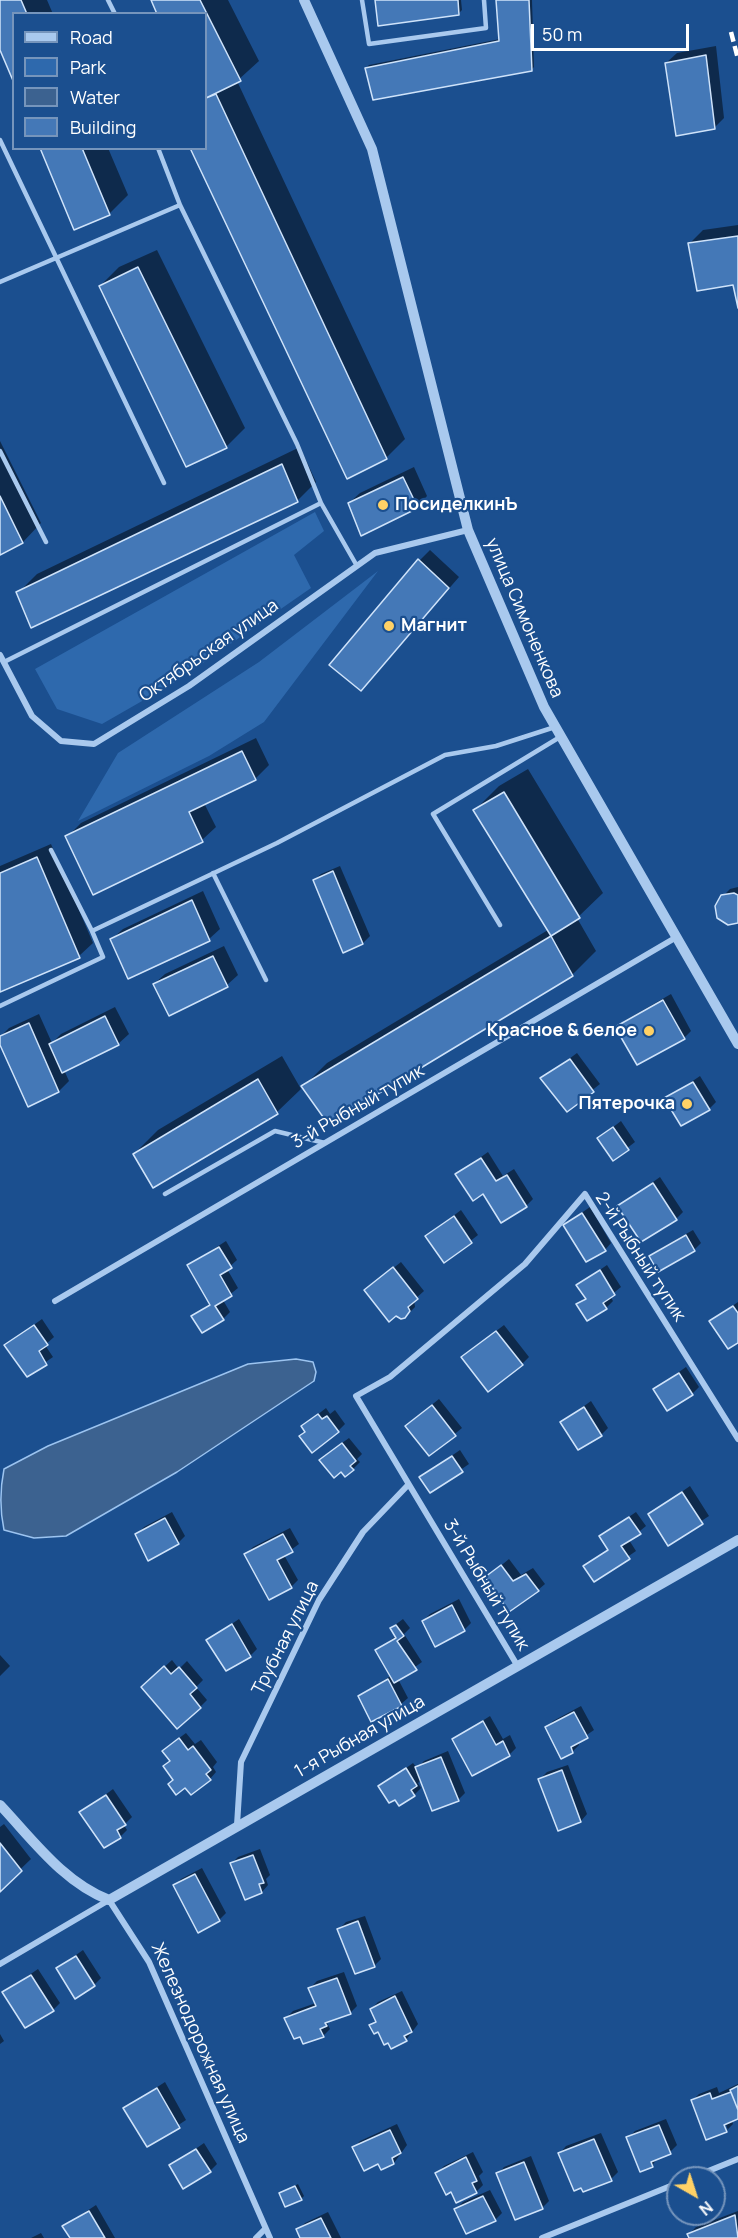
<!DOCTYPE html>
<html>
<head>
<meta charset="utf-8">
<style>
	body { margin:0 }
	#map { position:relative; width:738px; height:2238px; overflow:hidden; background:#1b4f8f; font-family:Manrope,sans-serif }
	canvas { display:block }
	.legend { position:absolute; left:12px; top:12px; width:195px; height:138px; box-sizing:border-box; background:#1b4f8f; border:2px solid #7695bc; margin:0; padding:8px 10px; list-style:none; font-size:18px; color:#fff }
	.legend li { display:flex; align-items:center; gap:12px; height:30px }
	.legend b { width:30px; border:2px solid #7695bc }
	.north { position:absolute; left:666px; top:2166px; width:60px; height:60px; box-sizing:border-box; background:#1b4f8f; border:2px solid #7695bc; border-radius:50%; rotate:141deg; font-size:16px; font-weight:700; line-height:24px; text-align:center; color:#fff }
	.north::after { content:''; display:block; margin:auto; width:21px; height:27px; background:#ffd166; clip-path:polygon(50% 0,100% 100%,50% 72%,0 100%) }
	.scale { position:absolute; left:531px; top:24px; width:158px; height:27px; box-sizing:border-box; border:3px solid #fff; border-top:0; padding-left:8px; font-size:18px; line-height:21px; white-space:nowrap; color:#fff; -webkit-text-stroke:4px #1b4f8f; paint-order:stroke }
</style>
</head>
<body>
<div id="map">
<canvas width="738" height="2238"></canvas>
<ul class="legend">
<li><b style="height:8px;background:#a9c9ee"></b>Road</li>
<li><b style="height:16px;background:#2e69ad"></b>Park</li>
<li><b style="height:16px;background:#3c6290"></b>Water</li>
<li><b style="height:16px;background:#4478b7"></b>Building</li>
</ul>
<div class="north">N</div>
<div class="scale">50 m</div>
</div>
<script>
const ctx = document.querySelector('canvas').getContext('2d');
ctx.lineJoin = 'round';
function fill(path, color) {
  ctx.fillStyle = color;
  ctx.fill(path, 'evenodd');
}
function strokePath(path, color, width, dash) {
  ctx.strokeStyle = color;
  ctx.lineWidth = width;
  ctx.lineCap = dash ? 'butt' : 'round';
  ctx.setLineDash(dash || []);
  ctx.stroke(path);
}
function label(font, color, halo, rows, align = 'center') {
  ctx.font = font + ' Manrope,sans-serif';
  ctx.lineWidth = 4.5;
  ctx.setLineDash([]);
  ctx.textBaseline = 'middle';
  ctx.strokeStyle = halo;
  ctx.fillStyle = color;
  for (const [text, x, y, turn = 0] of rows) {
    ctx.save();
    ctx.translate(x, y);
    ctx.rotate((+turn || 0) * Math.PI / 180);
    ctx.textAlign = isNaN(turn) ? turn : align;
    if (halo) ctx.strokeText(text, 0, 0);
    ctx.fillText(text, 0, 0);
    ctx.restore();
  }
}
const green = new Path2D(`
	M315 512 324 531 294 555 311 588 177 681 102 724 57 709 35 669Z
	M378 571 264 722 209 756 78 821 118 753 259 662Z`);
const water = new Path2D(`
	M296 1359 313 1362 316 1372 314 1381 177 1472 66 1536 34 1538 4 1530C0 1511 0 1489 4 1469L48 1446 248 1364Z`);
const shadow = new Path2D(`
	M0 0H47L53 14H14L0 46Z
	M152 0H228L259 61 237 81 405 439 386 458 206 148V14Z
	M376 0H461L462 10 459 13Z
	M498 0H532L534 67 531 70 366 68 369 65 500 39Z
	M716 46 724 118 714 128 666 63 677 53Z
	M42 148H108L128 195 109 214Z
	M738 225V301L735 283 689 244 703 230Z
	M157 250 245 428 226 447 100 286 119 267Z
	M0 441 41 523 23 542 0 553Z
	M300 447 316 482 297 501 18 593 37 574Z
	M414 467 427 496 417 507 349 503 360 493Z
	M430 550 459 577 371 678 419 561Z
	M256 738 269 765 256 778 204 803 216 827 202 840 67 837 81 823Z
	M528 769 603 893 577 918 596 951 572 975 303 1087 327 1063 548 930 475 810 499 786Z
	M51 844 93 943 79 956 0 989V866Z
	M340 866 370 936 363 943 344 951 314 880 321 874Z
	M738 887V922L723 896 730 889Z
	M203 891 220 929 209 939 129 977 112 939 123 929Z
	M224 946 238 975 227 985 169 1014 154 984 165 974Z
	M671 994 691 1031 684 1038 617 1028 624 1021Z
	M115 1007 129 1034 118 1044 64 1070 69 1081 59 1091 0 1041V1037L9 1028 39 1014 52 1043 61 1034Z
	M577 1053 600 1084 567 1110 542 1079Z
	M282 1056 301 1089 277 1112 154 1186 134 1154 158 1130Z
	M700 1076 716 1102 709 1109 666 1099Z
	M621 1121 635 1142 613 1159 599 1138Z
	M488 1152 503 1176 514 1169 533 1199 526 1206 484 1192 457 1174Z
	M660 1177 683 1212 676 1219 619 1206Z
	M590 1207 611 1243 605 1250 564 1225Z
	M461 1210 478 1235 445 1261 427 1236Z
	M693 1230 701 1243 694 1250 651 1256 658 1250Z
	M226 1241 237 1260 227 1269 238 1288 223 1300 230 1312 223 1319 193 1316 211 1303 189 1265Z
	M401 1262 424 1291 414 1300 415 1307 408 1314 366 1290Z
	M607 1265 621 1287 610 1296 613 1301 606 1308 578 1305 586 1297 578 1285Z
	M738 1302V1341L711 1321Z
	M42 1319 54 1337 45 1345 53 1357 27 1375 6 1345Z
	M504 1325 529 1357 522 1364 470 1351Z
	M686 1367 699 1387 692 1394 655 1389Z
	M439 1399 462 1428 430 1454 414 1419Z
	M591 1401 608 1428 601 1435 562 1422Z
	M326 1408 330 1414 335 1410 345 1424 338 1431H306L303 1426Z
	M349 1438 362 1454 357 1459 360 1462 353 1469 328 1453Z
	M460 1450 469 1464 430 1491 421 1477Z
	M690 1486 709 1516 668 1543 650 1514Z
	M172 1512 185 1536 178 1543 137 1534 144 1527Z
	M636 1512 646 1526 629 1540 636 1551 594 1580 585 1566 609 1549 601 1536Z
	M290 1528 299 1544 284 1555 298 1580 291 1587 246 1554 253 1547Z
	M509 1559 521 1575 533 1568 545 1584 538 1590 487 1577Z
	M459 1599 471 1623 464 1630 436 1645 423 1621 430 1614Z
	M239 1619 257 1649 250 1656 208 1640Z
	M403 1619 410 1628 404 1634 422 1662 398 1679 408 1698 401 1704 360 1696 392 1675 377 1650 396 1636 391 1628Z
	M0 1655 10 1666 0 1676Z
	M172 1660 179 1669 187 1661 203 1680 196 1687 207 1700 200 1707 150 1680Z
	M581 1706 594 1730 578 1741 579 1745 573 1751 562 1757 547 1728 553 1721Z
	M490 1716 503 1739 510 1735 516 1748 509 1755 454 1739Z
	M186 1733 195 1744 201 1740 217 1762 213 1767 216 1772 210 1779 172 1760 171 1744Z
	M448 1751 465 1793 458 1800 421 1780 418 1783 421 1788 414 1795 380 1787 413 1763 417 1768 424 1761Z
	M568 1765 587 1814 581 1821 559 1829 540 1779 547 1772Z
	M113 1789 132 1817 124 1825 127 1830 120 1837 81 1813Z
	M4 1824 31 1859 0 1889V1827Z
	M260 1849 270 1875 266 1879 268 1885 262 1892 231 1864 238 1857Z
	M202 1868 226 1913 219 1920 175 1886 181 1879Z
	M365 1916 381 1959 374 1966 339 1929 346 1922Z
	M83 1950 101 1978 94 1985 58 1968Z
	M38 1969 60 2003 53 2010 4 1992Z
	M344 1972 357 2006 350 2013 332 2019 327 2023 330 2029 323 2036 301 2035 286 2018 293 2011 316 2003 310 1988 317 1981Z
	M402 1991 418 2024 406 2040 371 2025 377 2020 371 2009 378 2002Z
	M0 2034 4 2041 0 2044Z
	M165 2082 186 2120 148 2145 125 2108Z
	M738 2084V2118L732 2121 733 2124 726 2131 707 2138 692 2101 699 2094 717 2087 719 2093ZM723 2117 728 2130H725L720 2118Z
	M666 2119 677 2145 670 2152 658 2157 652 2166 628 2138 635 2131Z
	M397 2124 407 2145 394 2163 382 2168 379 2162 354 2148 360 2141Z
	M601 2133 618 2172 611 2179 560 2153 566 2146Z
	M204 2143 217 2164 210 2171 171 2166Z
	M473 2152 483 2172 479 2176 483 2185 476 2192 457 2201 437 2173 444 2166Z
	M531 2156 549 2201 542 2208 498 2174 504 2167Z
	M298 2184 304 2196 301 2199 280 2194Z
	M490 2190 502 2213 495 2220 456 2209 463 2202Z
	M96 2205 115 2238H72L64 2226Z
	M738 2211V2238H690L689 2234 696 2227Z
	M328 2212 341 2238H302L298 2230 305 2223Z
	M41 2233 44 2238H31Z`);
const building = new Path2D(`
	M0 0H21L27 14H14V83L0 50Z
	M151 0H200L241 81 206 98V14H157Z
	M375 0H458L459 15 378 26Z
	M496 0H529L532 71 373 100 365 68 499 41Z
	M706 55 715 129 676 136 665 63Z
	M216 94 387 459 347 479 190 148H206V98Z
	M40 148H82L110 215 74 230Z
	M738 236V308L733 285 697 291 688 243Z
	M138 267 227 448 186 467 99 286Z
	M282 464 298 502 31 628 16 592Z
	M403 477 418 508 361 536 348 503Z
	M0 496 23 543 0 555Z
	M418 559 449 588 361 691 329 665Z
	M242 751 256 780 189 812 203 842 93 895 65 836Z
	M504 792 580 918 551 936 473 810Z
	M37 857 80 958 0 992V873Z
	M333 871 363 944 343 953 313 880Z
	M734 893 738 895V923L728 925 717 918 715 906 721 895Z
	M192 900 210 941 128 979 110 939Z
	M551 936 573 976 328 1124 301 1086Z
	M213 956 228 987 169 1016 153 984Z
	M663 1000 685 1039 637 1065 615 1027Z
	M105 1016 119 1045 62 1073 49 1044Z
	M29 1023 59 1092 28 1107 0 1045V1036Z
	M570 1059 594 1092 567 1112 540 1078Z
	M258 1079 278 1114 153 1188 133 1154Z
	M693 1082 710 1110 681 1126 664 1098Z
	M613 1127 629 1150 613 1161 597 1138Z
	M481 1158 496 1181 507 1175 527 1207 501 1223 483 1194 473 1201 455 1174Z
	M653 1183 677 1220 641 1242 617 1206Z
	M582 1213 606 1251 586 1262 563 1225Z
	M454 1216 472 1243 444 1263 425 1236Z
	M686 1235 695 1251 658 1272 649 1256Z
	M219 1247 232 1268 220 1275 232 1296 215 1306 224 1320 202 1333 191 1316 210 1305 187 1265Z
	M393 1267 418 1299 408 1307 410 1311 405 1318 401 1319 396 1316 389 1322 364 1290Z
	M600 1270 615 1295 603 1303 607 1309 587 1321 576 1304 586 1299 576 1285Z
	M733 1306 738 1313V1343L728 1349 709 1321Z
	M34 1325 48 1345 39 1351 47 1365 27 1377 4 1345Z
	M496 1331 523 1365 488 1392 461 1357Z
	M679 1373 693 1395 667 1411 653 1389Z
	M432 1405 456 1436 429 1456 405 1426Z
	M584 1407 602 1436 578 1450 560 1422Z
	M318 1414 322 1419 327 1416 339 1432 312 1453 299 1436 305 1432 301 1426Z
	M342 1443 356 1461 350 1466 354 1470 345 1477 341 1472 334 1478 319 1460Z
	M452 1456 463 1472 430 1493 419 1477Z
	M682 1492 703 1524 668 1546 648 1514Z
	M629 1517 641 1534 621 1546 630 1559 594 1582 583 1566 608 1550 599 1536Z
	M165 1518 179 1544 148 1561 135 1534Z
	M283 1534 293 1552 277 1560 292 1588 269 1600 244 1554Z
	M501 1565 513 1581 526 1574 539 1591 509 1612 485 1577Z
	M452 1605 465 1631 435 1647 422 1621Z
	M232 1624 251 1657 226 1671 206 1640Z
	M396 1625 404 1636 397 1641 417 1670 394 1683 375 1650 396 1638 390 1628Z
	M164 1666 171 1674 179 1667 197 1688 190 1694 201 1708 177 1729 141 1687Z
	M388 1679 402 1706 371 1722 358 1696Z
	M574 1712 588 1738 571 1747 573 1753 561 1759 545 1727Z
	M483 1721 496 1745 503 1741 510 1756 472 1776 452 1739Z
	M179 1738 188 1750 193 1746 211 1770 206 1774 211 1780 191 1795 185 1788 176 1795 168 1784 173 1780 163 1766 170 1761 162 1751Z
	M441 1757 459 1801 432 1811 415 1767Z
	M406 1768 417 1786 411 1790 415 1796 399 1806 395 1800 389 1803 378 1786Z
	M562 1770 581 1822 558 1831 538 1779Z
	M106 1795 126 1825 117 1830 121 1838 104 1848 79 1812Z
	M0 1843 22 1871 0 1892Z
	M253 1855 264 1883 259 1884 262 1893 245 1900 230 1863Z
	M195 1874 220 1921 198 1933 173 1885Z
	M358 1921 375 1967 355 1974 337 1929Z
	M76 1956 95 1986 75 1999 56 1968Z
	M31 1975 54 2011 25 2028 2 1992Z
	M337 1978 351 2014 325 2023 327 2026 320 2029 324 2037 303 2044 300 2037 294 2039 284 2018 316 2006 308 1988Z
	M395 1996 412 2032 404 2036 407 2041 391 2049 388 2043 384 2045 378 2032 374 2034 369 2025 376 2022 370 2009Z
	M738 2086V2110L730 2090Z
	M157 2088 180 2128 147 2147 123 2108Z
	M731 2092 738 2110V2119L724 2125 727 2132 706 2140 691 2100 710 2093 712 2099Z
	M659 2125 671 2154 651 2162 653 2167 640 2172 626 2137Z
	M390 2130 401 2153 392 2158 394 2164 381 2170 378 2164 364 2171 352 2147Z
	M594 2139 612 2181 583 2192 581 2188 574 2191 558 2153Z
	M196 2149 211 2172 183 2189 169 2165Z
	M466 2157 477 2181 472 2183 477 2193 456 2203 451 2192 446 2195 435 2173Z
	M524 2162 543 2209 515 2220 496 2173Z
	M295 2186 302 2200 285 2207 279 2193Z
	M483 2196 496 2221 466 2234 454 2209Z
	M89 2211 105 2238H70L62 2226Z
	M735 2215 738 2238H689L687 2234Z
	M321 2218 331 2238H300L296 2229Z`);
const service = new Path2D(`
	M108 0 115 14
	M362 0 369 44 486 28 484 0
	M0 140 164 483
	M158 148 180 205 297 444 321 503 357 566
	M0 282 180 205
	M0 451 46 542
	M4 662 321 503
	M51 850 92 931 277 843 445 755 496 746 555 727
	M213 873 266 980
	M500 925 433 814 560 737
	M0 1006 103 957 92 931
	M165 1194 275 1131 325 1143`);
const minor = new Path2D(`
	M0 655 32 716 61 741 94 744 189 686 375 553 468 530
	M55 1301 675 938
	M517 1665 356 1396 390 1377 525 1264 585 1194 738 1439
	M237 1825 241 1762 319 1600 363 1532 408 1485
	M0 1964 109 1900 149 1962 270 2238
	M691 2178 738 2159
	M256 2238 265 2229
	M542 2238 678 2183`);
const tertiary = new Path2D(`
	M304 0 372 149 468 530 544 707 738 1044
	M0 1805C33 1840 63 1882 109 1900L738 1540`);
const rail = new Path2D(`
	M731 32 738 59`);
const markers = [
	[383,505,6,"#ffd166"],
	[389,626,6,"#ffd166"],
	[649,1031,6,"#ffd166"],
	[687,1104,6,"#ffd166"]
];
const poiNames = [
	["ПосиделкинЪ",395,505],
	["Магнит",401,626],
	["Красное & белое",637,1031,"right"],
	["Пятерочка",675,1104,"right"]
];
const streetNames = [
	["улица Симоненкова",524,618,67],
	["Октябрьская улица",209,651,-35],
	["3-й Рыбный тупик",358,1107,-30],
	["2-й Рыбный тупик",640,1257,57],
	["3-й Рыбный тупик",486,1585,59],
	["Трубная улица",286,1638,-63],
	["1-я Рыбная улица",360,1737,-30],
	["Железнодорожная улица",200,2043,66]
];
fill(green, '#2e69ad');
fill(water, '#3c6290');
strokePath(water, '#9cc4f0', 1.5);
fill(shadow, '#0007');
fill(building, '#4478b7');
strokePath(building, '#cfe3fa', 1.5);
strokePath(service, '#a9c9ee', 4.5);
strokePath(minor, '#a9c9ee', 6);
strokePath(tertiary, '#a9c9ee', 10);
strokePath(rail, '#fff', 4.5, [10, 4.5]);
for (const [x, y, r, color] of markers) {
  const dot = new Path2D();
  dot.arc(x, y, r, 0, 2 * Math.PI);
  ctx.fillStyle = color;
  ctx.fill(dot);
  strokePath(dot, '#1b4f8f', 2);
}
label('bold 18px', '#fff', '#1b4f8f', poiNames, 'left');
label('18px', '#fff', '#1b4f8f', streetNames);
</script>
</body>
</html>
